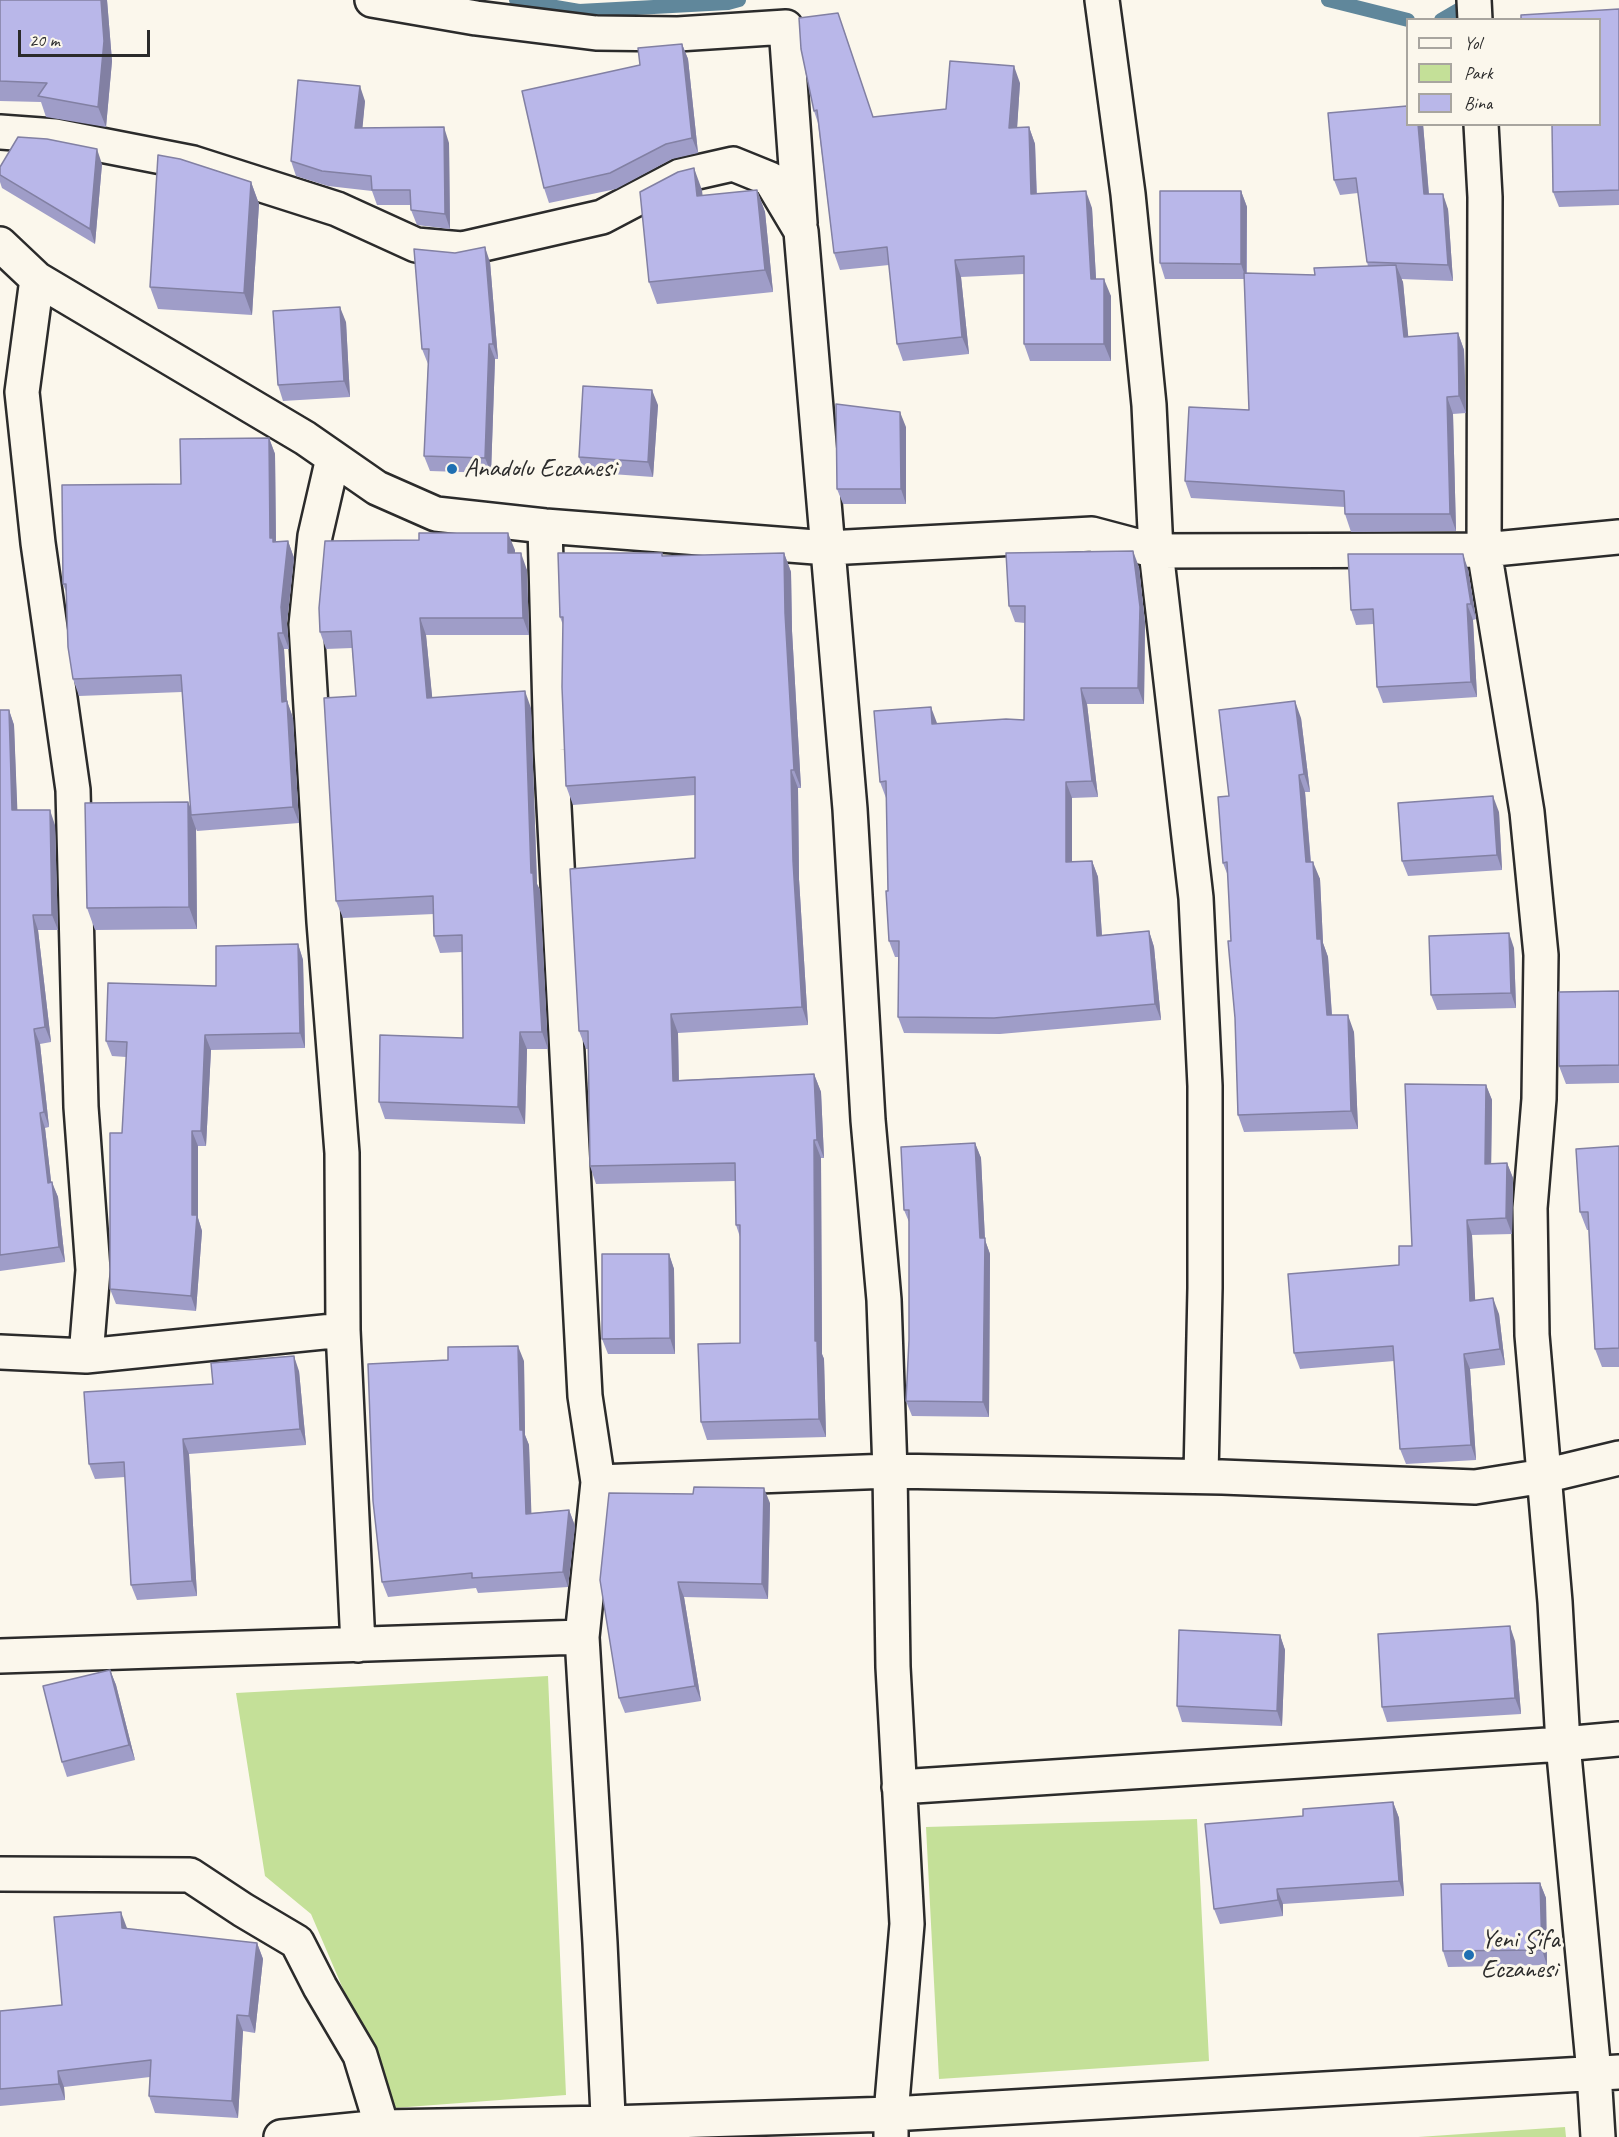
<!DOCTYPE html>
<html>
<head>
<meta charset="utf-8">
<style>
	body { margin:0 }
	#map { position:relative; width:1619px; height:2137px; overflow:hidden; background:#fbf7ec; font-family:Caveat,sans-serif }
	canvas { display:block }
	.legend { position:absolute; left:1406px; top:18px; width:195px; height:108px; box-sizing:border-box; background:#fbf7ec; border:2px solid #a8a59f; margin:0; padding:8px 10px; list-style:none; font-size:18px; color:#2b2b2b }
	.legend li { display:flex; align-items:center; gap:12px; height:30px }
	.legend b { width:30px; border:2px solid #a8a59f }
	.scale { position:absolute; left:18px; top:30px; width:132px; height:27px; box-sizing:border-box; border:3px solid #2b2b2b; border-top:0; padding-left:8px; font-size:18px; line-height:21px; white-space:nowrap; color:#2b2b2b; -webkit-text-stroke:4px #fbf7ec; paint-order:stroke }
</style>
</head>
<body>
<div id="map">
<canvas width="1619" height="2137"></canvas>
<ul class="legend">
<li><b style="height:8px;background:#fbf7ec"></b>Yol</li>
<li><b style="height:16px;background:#c4e098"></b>Park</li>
<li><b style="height:16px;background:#b9b7e9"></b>Bina</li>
</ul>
<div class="scale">20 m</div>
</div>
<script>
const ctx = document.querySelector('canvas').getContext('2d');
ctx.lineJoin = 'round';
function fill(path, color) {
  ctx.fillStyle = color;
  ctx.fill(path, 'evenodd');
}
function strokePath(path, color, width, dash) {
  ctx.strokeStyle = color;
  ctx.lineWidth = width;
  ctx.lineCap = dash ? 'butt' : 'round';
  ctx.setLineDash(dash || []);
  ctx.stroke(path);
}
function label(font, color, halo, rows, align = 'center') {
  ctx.font = font + ' Caveat,sans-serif';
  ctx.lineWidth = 6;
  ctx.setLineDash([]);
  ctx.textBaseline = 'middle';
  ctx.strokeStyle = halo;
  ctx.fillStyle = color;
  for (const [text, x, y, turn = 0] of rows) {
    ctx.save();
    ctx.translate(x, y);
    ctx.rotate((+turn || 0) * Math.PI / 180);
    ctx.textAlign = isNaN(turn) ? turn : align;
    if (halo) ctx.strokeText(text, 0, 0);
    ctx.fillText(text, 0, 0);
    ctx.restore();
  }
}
const green = new Path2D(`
	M548 1676 566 2095 394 2108 311 1914 265 1876 236 1693Z
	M1197 1819 1209 2061 939 2079 926 1827Z
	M1565 2127 1566 2137H1418Z`);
const stream = new Path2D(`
	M516 0 579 11 728 3 739 0
	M1328 0 1408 20
	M1441 20 1472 2`);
const street = new Path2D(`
	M372 0 476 18 596 33 678 34 786 27 800 223
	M1102 0 1128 194 1149 405 1156 551 1196 898 1205 1086V1288L1201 1476
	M1474 0 1475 20
	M1481 124 1485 197 1484 550 1527 812 1541 955 1539 1099 1530 1208 1532 1335 1555 1602 1563 1744 1594 2073 1598 2137
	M0 132 55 136 193 163 337 209 416 245 462 249 602 217 680 176 733 164 770 179 801 231 850 809 868 1120 884 1300 890 1471 893 1667 907 1924 891 2114V2137
	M0 244 37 279 305 438 377 488 436 514 545 526 828 548 1092 534 1156 551 1484 550 1619 537
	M545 526 551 750 585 1396 598 1482 582 1637 600 1943 609 2137
	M343 1330 358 1645
	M0 1352 86 1356 93 1270 81 1107 73 790 38 543 22 392 37 279
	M86 1356 343 1330 342 1153 324 922 306 625 315 536 333 458
	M598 1482 890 1471 1222 1477 1475 1487 1544 1476 1619 1458
	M0 1656 582 1637
	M899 1787 1563 1744 1619 1739
	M0 1874 190 1875 243 1910 297 1942 320 1987 360 2055 382 2127V2137
	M281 2137 382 2127 609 2123 891 2114 1619 2072`);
const wall = new Path2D(`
	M0 0H107L112 61 106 127 46 117 41 102 0 101Z
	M1619 9V205L1559 207 1553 192 1599 124Z
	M844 30 873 117 946 109 1020 83 1017 127H1029L1035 144 1037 194 1092 208 1096 279 1111 296V361H1030L1024 344V274L961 277 969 354 903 361 897 344 889 265 840 270 834 253 818 123 814 111Z
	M682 44 688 59 698 153 672 159 616 189 549 203 544 188 640 65Z
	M365 101 362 128 449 143 450 229 417 225 411 210V205H377L372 191 328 186 296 176 291 161Z
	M1407 124H1423L1429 194 1448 209 1453 281 1401 279 1403 282 1408 337 1458 333 1464 350 1466 413 1453 414 1456 531 1351 532 1345 514V507L1191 498 1185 481 1249 410 1245 279H1165L1160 263 1241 191 1247 207V273L1315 275 1368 266 1367 262 1358 193 1340 195 1334 180Z
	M102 164 95 244 2 188 0 182V167Z
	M251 182 259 204 252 315 158 309 150 287Z
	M702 190V196L757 190 765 212 773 292 657 304 649 282Z
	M490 262 498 359H495L491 473 430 471 424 456 428 364 422 349Z
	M346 322 350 397 283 401 278 385Z
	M658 405 653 477 584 472 579 457Z
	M906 427V504H843L837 489Z
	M269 438 275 454 276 542 288 541 294 558 287 623 289 649H284L287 701 293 718 299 823 197 831 196 829 197 929 95 930 87 908 188 802 191 809 182 692 79 696 73 679 66 592 63 584 181 484Z
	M419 540 515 550V553L527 570 529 635H426L432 697 531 708 537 884 540 890 548 1049H527L525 1124 385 1119 379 1102 463 1038 462 952 440 953 434 936V914L343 918 336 901 356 696 352 648 326 649 320 632Z
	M662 553 663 556 784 553 791 572 792 631 801 788H798L799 879 808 1025 678 1033 679 1080 814 1074 821 1092 824 1158H821L822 1354 824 1359 826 1437 707 1440 701 1422 740 1343V1237L736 1225 735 1181 596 1184 590 1166 588 1049H586L579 1031 695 858V795L573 805 566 786 563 625 560 617Z
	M1139 567 1145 623 1144 704H1087L1098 797 1072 798V862L1092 861 1098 877 1102 935 1149 931 1154 947 1161 1020 1000 1034 904 1033 898 1017V957H895L889 941 887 798H886L880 782 937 723V724L1024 720 1025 623 1015 622 1009 606Z
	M1468 569 1476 619 1473 620 1477 697 1383 703 1377 687 1374 624 1356 625 1351 610Z
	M0 710H9L14 725 17 810 55 825 58 930H38L51 1042 40 1044 49 1127 45 1128 51 1182 58 1197 65 1262 0 1271Z
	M1301 718 1310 792H1305L1311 862 1320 879 1323 943 1328 957 1332 1015 1354 1032 1358 1129 1244 1132 1238 1115 1235 1018 1228 876 1223 863 1229 796Z
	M1499 812 1502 870 1408 876 1402 861Z
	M298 944 303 960 305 1048 211 1050 206 1146H198V1218L202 1231 196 1311 116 1304 110 1289 122 1133 126 1057 112 1056 106 1041Z
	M1514 948 1516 1008 1437 1010 1431 995Z
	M1619 991V1083L1566 1084 1559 1066Z
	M1486 1085 1492 1100 1491 1163H1507L1513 1178 1512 1234 1472 1235 1475 1301 1499 1314 1505 1365 1470 1369 1476 1460 1406 1464 1400 1449 1394 1361 1300 1369 1294 1353 1399 1265 1412 1246Z
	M975 1143 981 1158 985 1240 990 1254 989 1417 912 1416 906 1401 909 1340V1222L904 1210Z
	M1619 1146V1367H1602L1595 1349 1589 1230H1587L1580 1212Z
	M669 1254 674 1269 675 1354H608L602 1339Z
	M524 1361 525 1435 529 1445 531 1513 569 1510 575 1526 568 1587 478 1593 476 1588 388 1597 382 1582Z
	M299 1371 306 1445 189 1454 197 1596 137 1600 131 1585 125 1477 95 1479 89 1464Z
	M770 1503 768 1599 684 1597 701 1701 625 1713 619 1698 600 1580Z
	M1280 1635 1285 1650 1282 1726 1182 1722 1177 1706Z
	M1515 1641 1521 1714 1387 1722 1382 1707Z
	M110 1670 116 1685 135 1760 67 1777 62 1762Z
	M1393 1802 1399 1818 1404 1896 1283 1904V1916L1220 1924 1214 1909 1303 1816Z
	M1540 1883 1546 1898 1547 1965 1448 1967 1443 1951Z
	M127 1929 257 1943 263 1959 255 2033 243 2031 238 2118 155 2113 149 2096 150 2077 64 2087 65 2100 0 2106V2011L62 2005Z`);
const shadedWall = new Path2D(`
	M101 0H107L112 61 106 127 98 107Z
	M682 44 688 59 698 153 692 138Z
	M1014 66 1020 83 1016 145 1009 128Z
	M360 86 365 101 361 144 355 128Z
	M1418 124H1423L1430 209 1424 194Z
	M444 127 449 143 450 229 445 214Z
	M1029 127 1035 144 1037 211 1031 194Z
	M97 149 102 164 95 244 90 229Z
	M694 168 702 190 705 218 697 196Z
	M251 182 259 204 252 315 244 293Z
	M757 190 765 212 773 292 765 270Z
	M1086 191 1092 208 1097 296 1091 279Z
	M1241 191 1247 207 1246 279 1241 264Z
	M1443 194 1448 209 1453 281 1448 265Z
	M485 247 490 262 498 359 493 344Z
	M955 260 961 277 969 354 962 337Z
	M1396 265 1403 282 1410 354 1404 337Z
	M1104 279 1111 296V361L1104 344Z
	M340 307 346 322 350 397 344 381Z
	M1458 333 1464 350 1466 413 1459 396Z
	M489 344 495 359 491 473 485 458Z
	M652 390 658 405 653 477 648 462Z
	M1447 397 1453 414 1456 531 1450 514Z
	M900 412 906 427V504L901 489Z
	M269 438 275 454 276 547 270 538Z
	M508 533 515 550 514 570 508 553Z
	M288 541 294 558 287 623 289 649 283 633 281 607Z
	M1133 551 1139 567 1145 623 1144 704 1138 688Z
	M521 553 527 570 529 635 523 618Z
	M784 553 791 572 792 631 801 788 794 770 785 613Z
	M1463 554 1468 569 1476 619 1471 604Z
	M1467 604 1473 620 1477 697 1471 682Z
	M420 618 426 635 434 715 427 698Z
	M278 633 284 649 288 718 282 702Z
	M1081 688 1087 704 1098 797 1092 781Z
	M525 691 531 708 537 884 540 890 548 1049 542 1032 531 873Z
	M287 701 293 718 299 823 293 807Z
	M1295 701 1301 718 1310 792 1304 774Z
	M931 707 937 723 938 741 932 724Z
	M9 710 14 725 18 825 12 810Z
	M791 770 798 788 799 879 808 1025 802 1007 793 861Z
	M1299 775 1305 792 1312 879 1306 862Z
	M1066 782 1072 798V879L1066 862Z
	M1493 796 1499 812 1502 870 1497 855Z
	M188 802 193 815H191L196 829 197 929 189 907Z
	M50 810 55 825 58 930 52 915Z
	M1092 861 1098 877 1103 952 1097 936Z
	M1313 862 1320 879 1323 943 1328 957 1333 1033 1327 1015 1317 939Z
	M33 915 38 930 51 1042 45 1027Z
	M1149 931 1154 947 1161 1020 1155 1004Z
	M1509 933 1514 948 1516 1008 1511 993Z
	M298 944 303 960 305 1048 300 1033Z
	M671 1014 678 1033 679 1099 673 1081Z
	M1348 1015 1354 1032 1358 1129 1351 1111Z
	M34 1029 40 1044 49 1127 44 1112Z
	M520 1032 527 1049 525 1124 518 1107Z
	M205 1035 211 1050 206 1146 201 1131Z
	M814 1074 821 1092 824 1158 817 1140Z
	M1486 1085 1492 1100 1491 1179 1485 1164Z
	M40 1113 45 1128 53 1198 48 1183Z
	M192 1131 198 1146V1218L202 1231 196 1311 191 1296 192 1215Z
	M814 1140 821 1158 822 1354 824 1359 826 1437 819 1419 815 1341Z
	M975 1143 981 1158 985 1240 990 1254 989 1417 983 1402 980 1238Z
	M1507 1163 1513 1178 1512 1234 1506 1218Z
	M52 1182 58 1197 65 1262 59 1247Z
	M1467 1220 1472 1235 1476 1316 1470 1301Z
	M669 1254 674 1269 675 1354 670 1338Z
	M1493 1298 1499 1314 1505 1365 1500 1349Z
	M518 1346 524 1361 525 1435 529 1445 532 1529 526 1514 520 1430Z
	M1464 1354 1470 1369 1476 1460 1471 1445Z
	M294 1356 299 1371 306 1445 300 1429Z
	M183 1439 189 1454 197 1596 192 1581Z
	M764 1488 770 1503 768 1599 762 1584Z
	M569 1510 575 1526 568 1587 563 1572Z
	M678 1582 684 1597 701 1701 695 1686Z
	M1510 1626 1515 1641 1521 1714 1515 1698Z
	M1280 1635 1285 1650 1282 1726 1277 1711Z
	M110 1670 116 1685 135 1760 129 1745Z
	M1393 1802 1399 1818 1404 1896 1399 1881Z
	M1540 1883 1546 1898 1547 1965 1542 1950Z
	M1277 1889 1283 1904V1916L1278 1900Z
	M121 1912 127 1928 128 1945 122 1928Z
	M257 1943 263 1959 255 2033 249 2016Z
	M237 2015 243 2031 238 2118 232 2101Z
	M58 2071 64 2087 65 2100 59 2084Z`);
const building = new Path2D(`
	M0 0H101L104 41 98 107 38 96 47 83 0 81Z
	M1619 9V190L1553 192 1552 124H1599V20H1521V15Z
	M838 13 873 117 946 109 950 61 1014 66 1009 128 1029 127 1031 194 1086 191 1091 279H1104V344H1024V256L955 260 962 337 897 344 887 247 834 253 817 110 814 111 801 49 799 18Z
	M682 44 692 138 666 144 610 173 544 188 522 91 640 65 638 48Z
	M298 80 360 86 355 128 444 127 445 214 411 210 410 190H372L371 176 322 171 291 161Z
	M1407 106V124H1418L1424 194H1443L1448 265 1367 262 1356 178 1334 180 1328 113Z
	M18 137 47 139 97 149 90 229 0 175V167Z
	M158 155 180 159 251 182 244 293 150 287Z
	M694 168 697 196 757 190 765 270 649 282 640 192 678 172Z
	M1160 191H1241V264L1160 263Z
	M485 247 493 344H489L485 458 424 456 429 349H422L414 249 455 253Z
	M1396 265 1404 337 1458 333 1459 396 1447 397 1450 514H1345L1344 491 1185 481 1189 407 1249 410 1244 273 1315 275 1314 268Z
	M340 307 344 381 278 385 273 311Z
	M583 386 652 390 648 462 579 457Z
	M836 404 900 412 901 489H837Z
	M269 438 270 538H273V542L288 541 281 607 283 633H278L282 702 287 701 293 807 191 815 181 675 73 679 68 647 66 584H63L62 485 181 484 180 439Z
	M419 533H508V553H521L523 618H420L427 698 525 691 531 873H533L542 1032H520L518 1107 379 1102 380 1035 463 1038 462 935 434 936 433 896 336 901 324 698 356 696 351 631 320 632 319 608 325 541 419 540Z
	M1133 551 1140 607 1138 688H1081L1092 781 1066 782V862L1092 861 1097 936 1149 931 1155 1004 994 1018 898 1017 899 941H889L886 891H888L886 781 880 782 874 711 931 707 932 724 1006 719 1024 720 1025 606H1009L1006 553Z
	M558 553H662V556L784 553 785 613 794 770H791L793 861 802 1007 671 1014 673 1081 814 1074 817 1140H814L815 1341H817L819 1419 701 1422 698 1344 740 1343V1225H736L735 1163 590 1166 588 1031H579L570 869 695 858V777L566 786 562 687 563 617H560Z
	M1348 554H1463L1471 604H1467L1471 682 1377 687 1373 609 1351 610Z
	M1295 701 1304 774 1299 775 1306 862H1313L1317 939H1321L1327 1015H1348L1351 1111 1238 1115 1235 1018 1228 941H1231L1227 862 1223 863 1218 797 1229 796 1219 710Z
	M0 710H9L12 810H50L52 915H33L45 1027 34 1029 44 1112 40 1113 48 1183 52 1182 59 1247 0 1255Z
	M1493 796 1497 855 1402 861 1398 803Z
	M188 802 189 907 87 908 85 803Z
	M1509 933 1511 993 1431 995 1429 936Z
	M298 944 300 1033 205 1035 201 1131H192V1215H197L191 1296 110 1289V1133H122L127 1042 106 1041 108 983 216 986V946Z
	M1619 991V1065L1559 1066V992Z
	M1405 1084 1486 1085 1485 1164 1507 1163 1506 1218 1467 1220 1470 1301 1493 1298 1500 1349 1464 1354 1471 1445 1400 1449 1393 1346 1294 1353 1288 1274 1399 1265V1246H1412Z
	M975 1143 980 1238H985L983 1402 906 1401 909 1340V1210H904L901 1147Z
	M1619 1146V1348L1595 1349 1588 1212H1580L1576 1149Z
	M602 1254H669L670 1338 602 1339Z
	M518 1346 520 1430H523L526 1514 569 1510 563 1572 472 1578V1573L382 1582 373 1501 368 1364 448 1360V1347Z
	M294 1356 300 1429 183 1439 192 1581 131 1585 124 1462 89 1464 84 1392 213 1384 211 1363Z
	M694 1487 764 1488 762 1584 678 1582 695 1686 619 1698 600 1580 609 1493 693 1494Z
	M1510 1626 1515 1698 1382 1707 1378 1634Z
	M1179 1630 1280 1635 1277 1711 1177 1706Z
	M110 1670 129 1745 62 1762 43 1686Z
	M1393 1802 1399 1881 1277 1889 1278 1900 1214 1909 1205 1824 1303 1816V1809Z
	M1540 1883 1542 1950 1443 1951 1441 1884Z
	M121 1912 122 1928 257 1943 249 2016 237 2015 232 2101 149 2096 151 2060 58 2071 59 2084 0 2089V2011L62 2005 54 1917Z`);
const markers = [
	[452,469,6,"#1f6fb2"],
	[1469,1955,6,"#1f6fb2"]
];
const poiNames = [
	["Anadolu Eczanesi",464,469],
	["Yeni Şifa",1481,1940],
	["Eczanesi",1481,1970]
];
fill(green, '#c4e098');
strokePath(stream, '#60879b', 14);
strokePath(street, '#2b2b2b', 38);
strokePath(street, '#fbf7ec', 33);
fill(wall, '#9f9dc8');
fill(shadedWall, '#8280a3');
fill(building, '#b9b7e9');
strokePath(building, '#8280a3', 1.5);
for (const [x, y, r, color] of markers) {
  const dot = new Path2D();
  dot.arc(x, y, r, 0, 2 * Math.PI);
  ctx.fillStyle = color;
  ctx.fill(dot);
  strokePath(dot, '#fbf7ec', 2);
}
label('26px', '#2b2b2b', '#fbf7ec', poiNames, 'left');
</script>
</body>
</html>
